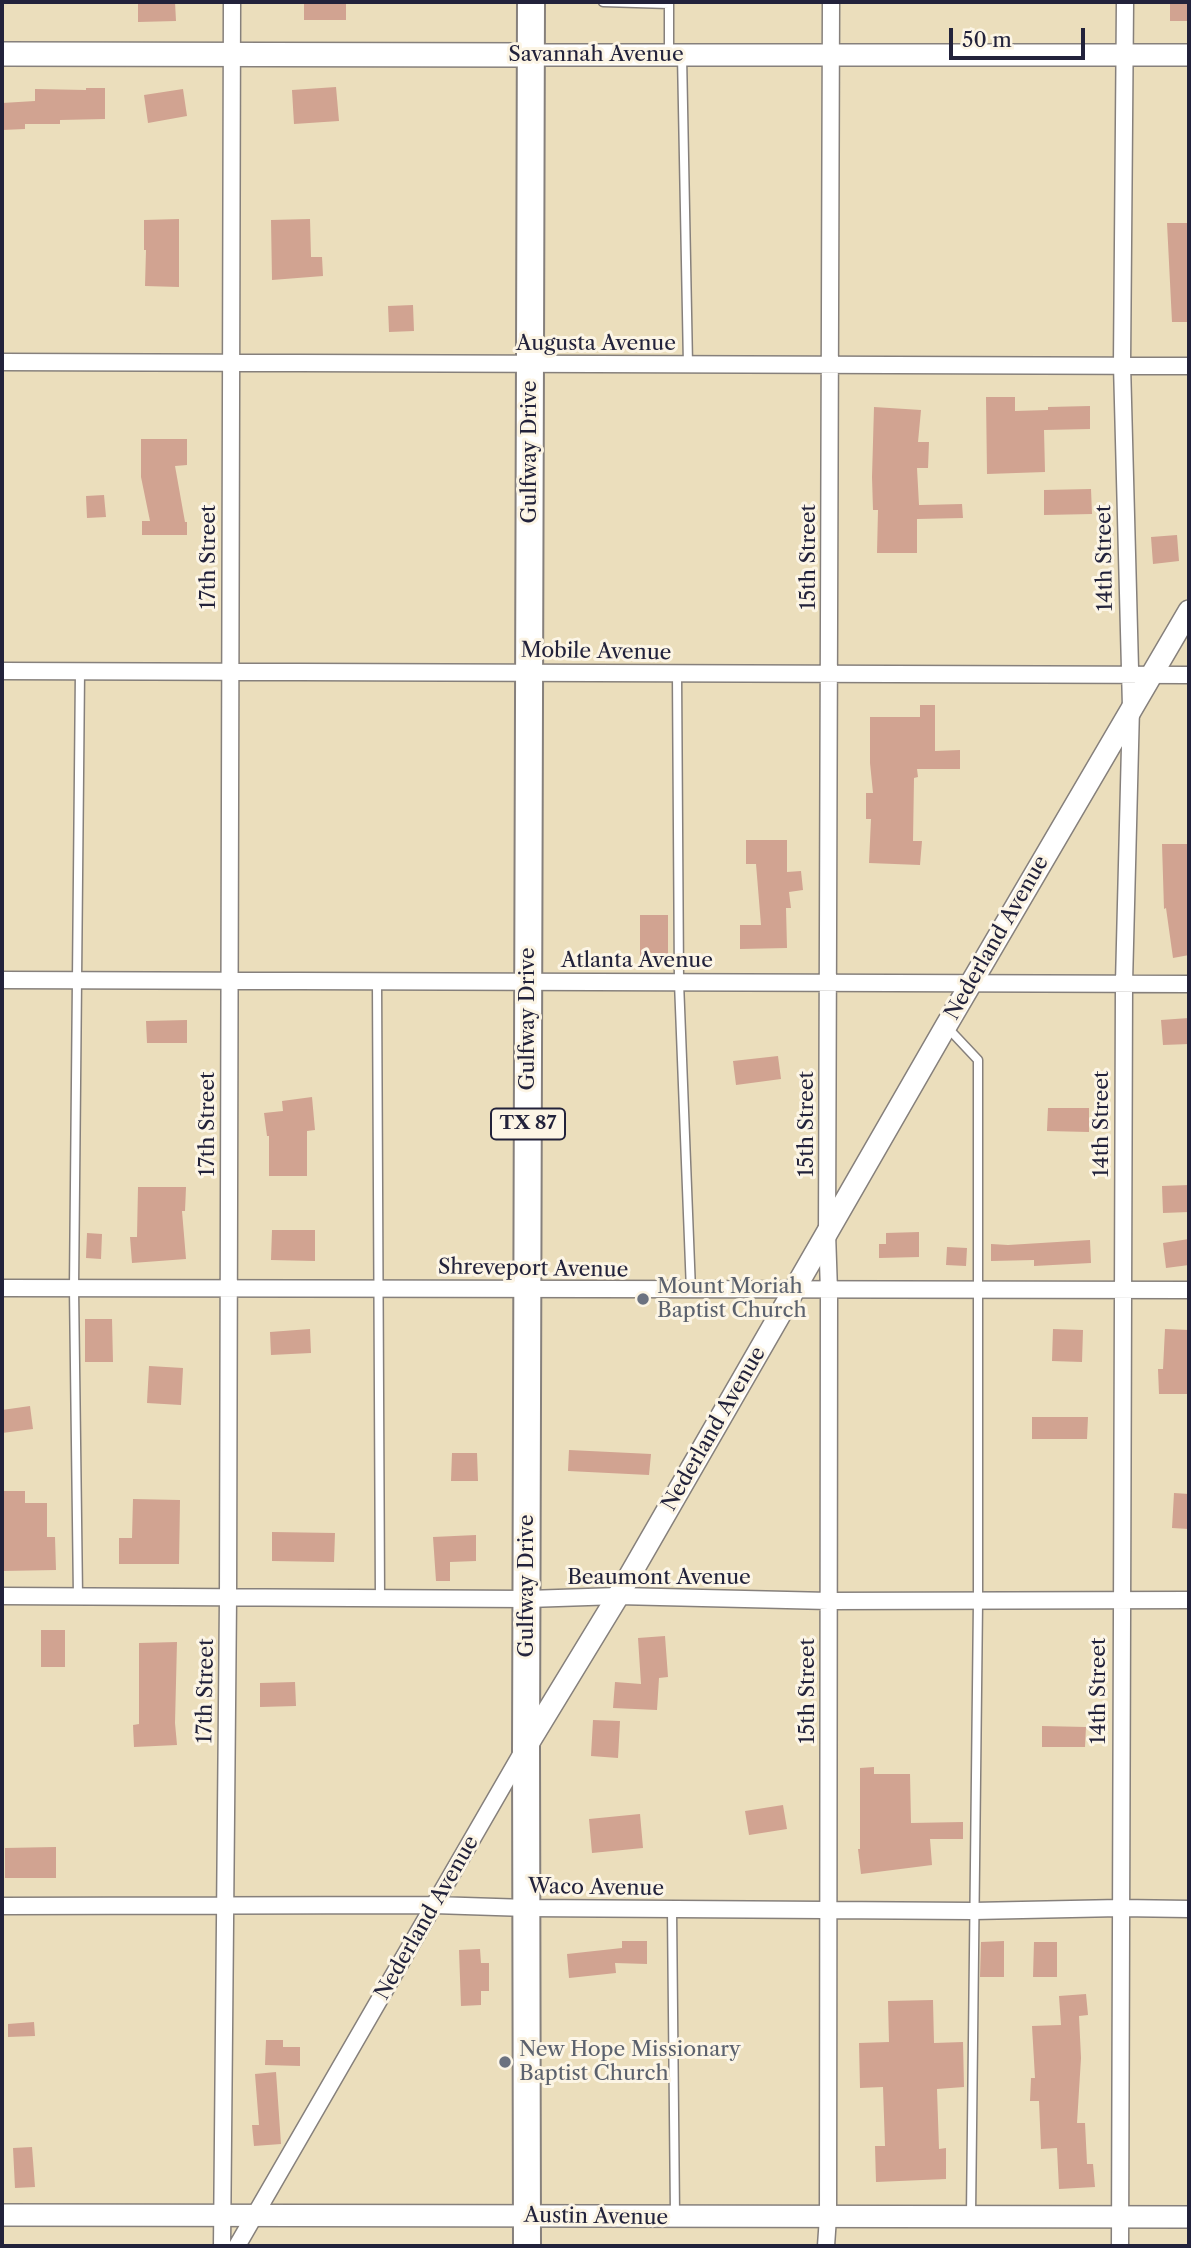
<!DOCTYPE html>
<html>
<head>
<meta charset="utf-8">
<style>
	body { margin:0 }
	#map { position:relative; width:1191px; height:2248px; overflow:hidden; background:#ebdebc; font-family:"Libre Caslon Text",serif }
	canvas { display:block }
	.frame { position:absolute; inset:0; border:4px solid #22223b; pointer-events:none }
	.scale { position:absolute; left:949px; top:28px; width:136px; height:32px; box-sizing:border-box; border:4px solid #22223b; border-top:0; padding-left:9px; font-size:21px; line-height:24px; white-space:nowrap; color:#22223b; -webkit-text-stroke:5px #fcf5e5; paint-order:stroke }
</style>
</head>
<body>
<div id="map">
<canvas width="1191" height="2248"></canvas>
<div class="frame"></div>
<div class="scale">50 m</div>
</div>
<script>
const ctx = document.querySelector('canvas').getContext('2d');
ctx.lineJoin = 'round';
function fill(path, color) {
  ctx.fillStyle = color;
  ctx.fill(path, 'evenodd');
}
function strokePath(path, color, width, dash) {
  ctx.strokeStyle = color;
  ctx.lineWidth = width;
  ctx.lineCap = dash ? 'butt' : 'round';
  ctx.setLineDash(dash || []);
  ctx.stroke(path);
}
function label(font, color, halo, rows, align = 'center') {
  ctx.font = font + ' "Libre Caslon Text",serif';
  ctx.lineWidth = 6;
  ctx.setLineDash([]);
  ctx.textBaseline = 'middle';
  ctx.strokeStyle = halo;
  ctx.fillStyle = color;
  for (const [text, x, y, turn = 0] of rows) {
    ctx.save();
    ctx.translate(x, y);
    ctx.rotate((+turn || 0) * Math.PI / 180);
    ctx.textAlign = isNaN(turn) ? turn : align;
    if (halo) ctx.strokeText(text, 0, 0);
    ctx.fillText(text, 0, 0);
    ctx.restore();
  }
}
const building = new Path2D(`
	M138 2H175L176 21 138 22Z
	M304 2H346V20H304Z
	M1170 2H1189V21H1170Z
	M336 87 339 121 294 124 292 90Z
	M86 88H105V119L60 120V124H25V129L2 130V103L35 101V89L86 90Z
	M183 89 187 116 148 123 144 95Z
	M179 219V287L145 286 146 250H144V220Z
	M310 219 311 257H322L323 276 272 280 271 220Z
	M1167 223H1189V322H1172Z
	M413 305 414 331 389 332 388 306Z
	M986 397H1015V411L1048 410V407L1090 406V429L1044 430 1045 472 987 474Z
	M874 407 921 410 918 442H929L928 468H917L919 505 962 504 963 518 917 519V553H877L878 510H873L872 477Z
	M141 439H187V465L175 466 185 522H187V535H142V521H150L141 477Z
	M1091 489 1092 514 1044 515V490Z
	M104 495 106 517 87 518 86 496Z
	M1177 535 1179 561 1153 564 1151 537Z
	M920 705H935V751L960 750V769H917L918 777 914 778 913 841H922L920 865 869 863 871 819H866V793H873L870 763V717H920Z
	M746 840H787V872L801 871 803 890 789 892 791 908H786L787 948 740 949V925H761L756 864H746Z
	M1162 844H1189V955L1173 958 1166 908 1164 909Z
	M640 915H668V956H640Z
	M1189 1018V1044L1163 1045 1161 1020Z
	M187 1020V1043H147L146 1021Z
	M778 1056 781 1079 736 1085 733 1061Z
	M312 1097 315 1130 307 1131V1176H269V1136H267L264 1113 283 1111 282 1101Z
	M1048 1108H1089V1132L1047 1131Z
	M1189 1185V1212L1163 1213 1162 1186Z
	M138 1187H186L185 1211H182L186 1259 132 1263 130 1237H137Z
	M272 1230H315V1261L271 1260Z
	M919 1232V1257L879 1258V1244H886V1233Z
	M87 1233 102 1234 101 1259 86 1258Z
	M1189 1239V1265L1166 1268 1163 1243Z
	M1090 1240 1091 1263 1034 1266V1260L991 1261V1244L1008 1245Z
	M947 1247 967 1248 966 1266 946 1265Z
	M85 1319H112L113 1362H85Z
	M310 1329 311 1353 271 1355 270 1332Z
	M1053 1329 1083 1330 1082 1362 1052 1361Z
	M1165 1329 1189 1330V1394H1159L1158 1369H1163Z
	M149 1366 183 1368 181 1405 147 1403Z
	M30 1406 33 1429 2 1433V1410Z
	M1032 1417H1088L1087 1439H1032Z
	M569 1450 651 1454 649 1475 568 1471Z
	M452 1453H477L478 1481H451Z
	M2 1491H25V1503H47V1537H55L56 1570 2 1571Z
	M1174 1493 1189 1494V1529L1172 1528Z
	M133 1499 180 1500 179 1564H119V1538H132Z
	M272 1532 335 1533 334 1562 272 1561Z
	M476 1535V1561L450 1562V1581H436L433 1537Z
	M41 1630H65V1667H41Z
	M665 1636 668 1677 659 1678 657 1710 613 1708 615 1682 641 1684 638 1638Z
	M177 1642 175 1723 177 1745 134 1747 133 1725 139 1724V1643Z
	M295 1682 296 1706 260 1707V1683Z
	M593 1720 620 1721 618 1758 591 1756Z
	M1042 1726 1086 1727 1085 1747H1042Z
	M874 1767V1774H910L911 1823 963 1822V1839H930L932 1865 861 1874 858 1849H860V1768Z
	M783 1805 787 1829 749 1835 745 1811Z
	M640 1814 643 1848 592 1853 589 1819Z
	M56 1847V1878H5V1848Z
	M622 1941H647V1964L615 1963 616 1973 569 1978 567 1954 622 1948Z
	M1004 1941V1977H980L981 1942Z
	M1034 1942H1057V1977H1033Z
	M480 1949 481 1963H489V1991H481V2005L461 2006 459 1950Z
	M1086 1994 1088 2015 1079 2016 1081 2058 1077 2123H1085L1087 2164H1093L1095 2187 1059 2189 1057 2148 1041 2149 1039 2101H1030L1031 2078H1035L1032 2026 1061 2025 1059 1996Z
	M933 2000 934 2043 963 2042 964 2087 937 2089 939 2149 946 2148V2179L876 2182 875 2146H885L883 2087 860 2088 859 2043 889 2042 888 2001Z
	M34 2022 35 2036 8 2037V2024Z
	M266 2040H283V2047H300V2066L265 2065Z
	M276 2072 281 2144 254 2146 252 2125H259L255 2074Z
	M32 2147 35 2187 15 2188 13 2148Z`);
const service = new Path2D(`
	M603 2 669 4
	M669 2V55
	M682 55 688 365
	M677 674 679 982 691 1291
	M377 982 380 1599
	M946 1026 978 1060V1602L971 2215
	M78 1597 74 1288 80 671
	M672 1910 675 2215`);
const minor = new Path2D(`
	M2 362 1189 366
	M2 671 1189 675
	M2 980 1189 984
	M2 1288 1189 1290
	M2 1596 528 1599 618 1596 829 1601 1189 1600
	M2 1906 434 1905 527 1908 973 1911 1120 1908 1189 1909
	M222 2246 228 1598 232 2
	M237 2246 523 1751
	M826 2246 828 2217 829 1291 827 1233 831 2
	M1120 2246 1124 983 1131 707 1122 364 1125 2`);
const tertiary = new Path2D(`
	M531 55H1189
	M526 1747 618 1596 946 1026 1189 611
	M2 2215 1189 2217`);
const secondary = new Path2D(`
	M2 54 531 55`);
const primary = new Path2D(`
	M527 2246 526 1747 531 2`);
const markers = [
	[643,1299,7,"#6b7280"],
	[505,2062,7,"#6b7280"]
];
const shields = [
	[528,1124,74]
];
const shieldNames = [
	["TX 87",528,1124]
];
const streetNames = [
	["Savannah Avenue",596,55],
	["Augusta Avenue",596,344],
	["Gulfway Drive",530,452,-90],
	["17th Street",209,557,-90],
	["15th Street",809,557,-90],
	["14th Street",1105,558,-91],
	["Mobile Avenue",596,652,1],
	["Nederland Avenue",997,938,-60],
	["Atlanta Avenue",637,961],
	["Gulfway Drive",528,1019,-90],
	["17th Street",208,1124,-90],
	["15th Street",807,1124,-90],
	["14th Street",1102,1124,-90],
	["Shreveport Avenue",533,1269,1],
	["Nederland Avenue",714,1429,-60],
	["Beaumont Avenue",659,1578],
	["Gulfway Drive",527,1586,-90],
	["17th Street",206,1691,-89],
	["15th Street",808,1691,-90],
	["14th Street",1099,1691,-90],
	["Waco Avenue",596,1888,1],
	["Nederland Avenue",427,1918,-60],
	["Austin Avenue",596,2217,1]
];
const worshipNames = [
	["Mount Moriah",657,1287],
	["Baptist Church",657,1311],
	["New Hope Missionary",519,2050],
	["Baptist Church",519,2074]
];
fill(building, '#d1a391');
strokePath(service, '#86807c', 11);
strokePath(minor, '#86807c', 19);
strokePath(tertiary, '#86807c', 24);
strokePath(secondary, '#86807c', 26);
strokePath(primary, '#86807c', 30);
strokePath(service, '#fff', 8);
strokePath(minor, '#fff', 16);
strokePath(tertiary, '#fff', 21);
strokePath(secondary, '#fff', 23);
strokePath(primary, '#fff', 26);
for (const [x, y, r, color] of markers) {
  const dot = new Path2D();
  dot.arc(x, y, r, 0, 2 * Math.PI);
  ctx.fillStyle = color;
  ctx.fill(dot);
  strokePath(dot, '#fcf5e5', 2.5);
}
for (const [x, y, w] of shields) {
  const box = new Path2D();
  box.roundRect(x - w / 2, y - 15.5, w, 31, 5);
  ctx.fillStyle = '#fcf5e5';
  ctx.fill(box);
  strokePath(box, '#22223b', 2);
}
label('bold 19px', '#22223b', null, shieldNames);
label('21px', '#22223b', '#fcf5e5', streetNames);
label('21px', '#5b616d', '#fcf5e5', worshipNames, 'left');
</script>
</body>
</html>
